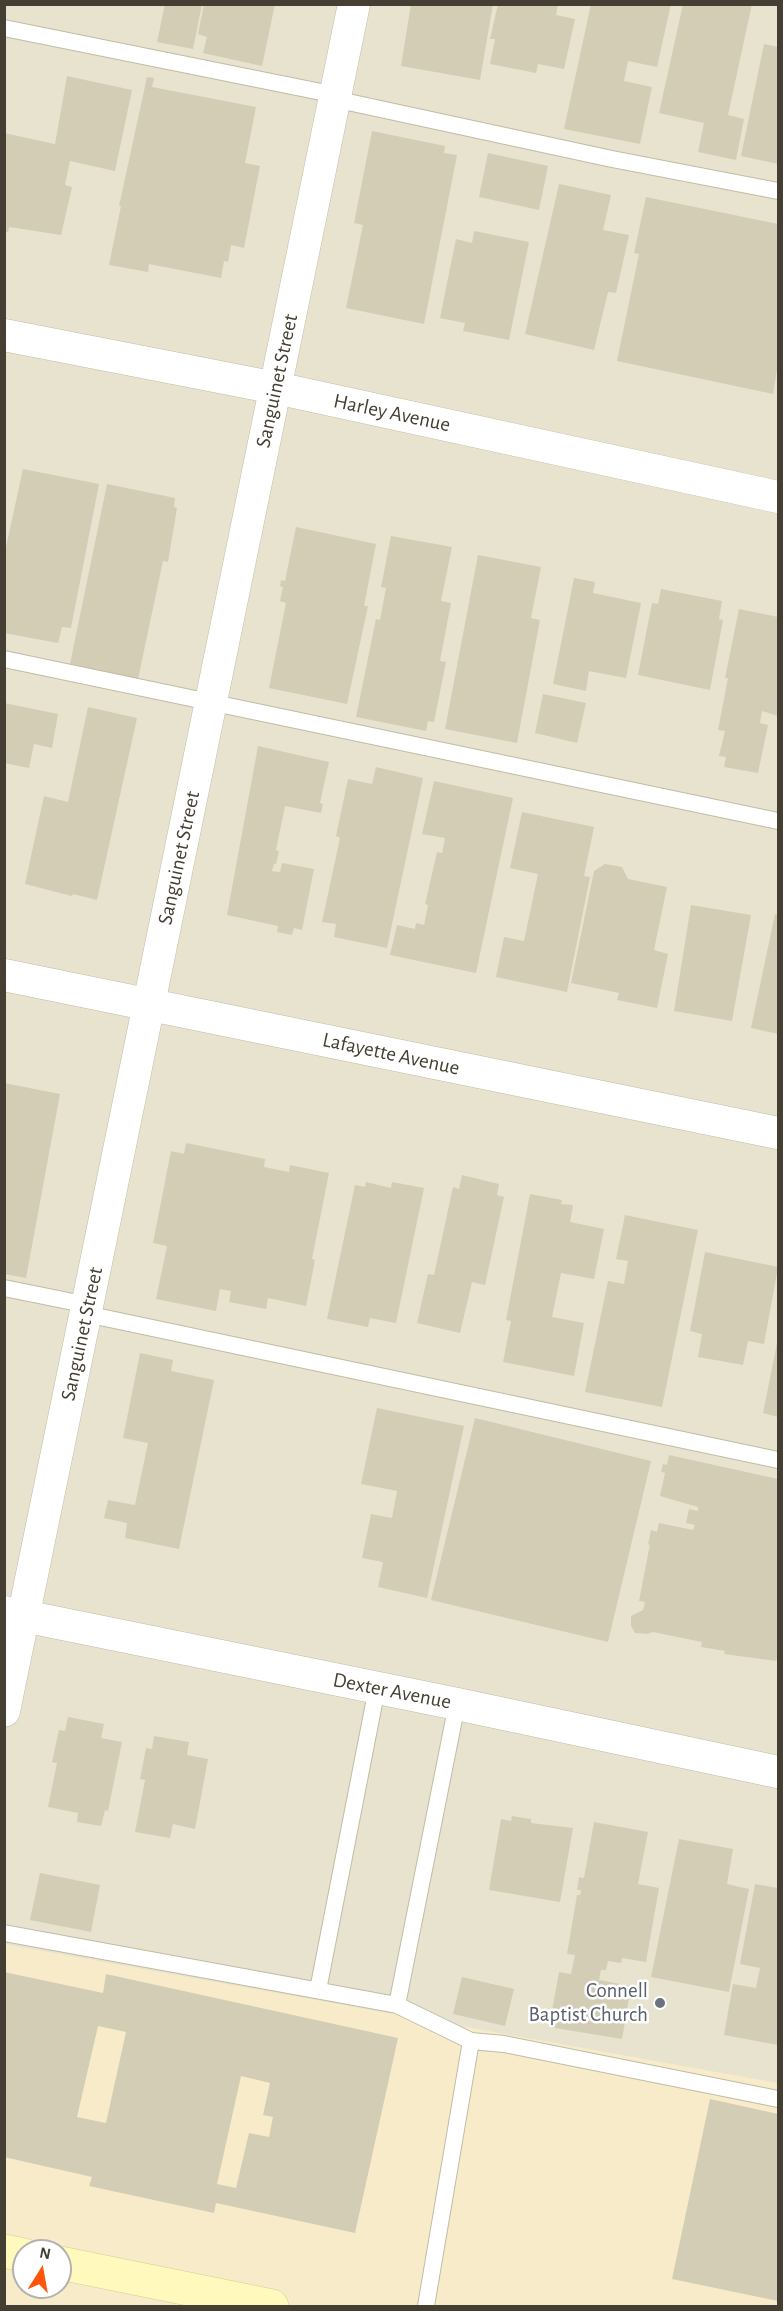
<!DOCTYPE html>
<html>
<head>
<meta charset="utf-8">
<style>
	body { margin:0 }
	#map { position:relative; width:783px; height:2311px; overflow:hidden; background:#f2f0e1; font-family:"Alegreya Sans",sans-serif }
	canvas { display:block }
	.frame { position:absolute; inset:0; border:6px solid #443f32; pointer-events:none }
	.north { position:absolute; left:12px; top:2239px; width:60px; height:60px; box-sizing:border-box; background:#fff; border:2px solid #b4b2ad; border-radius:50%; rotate:11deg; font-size:16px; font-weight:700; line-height:24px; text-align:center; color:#443f32 }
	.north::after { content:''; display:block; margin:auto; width:21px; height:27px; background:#ff550b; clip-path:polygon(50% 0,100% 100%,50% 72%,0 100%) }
</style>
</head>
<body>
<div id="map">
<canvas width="783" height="2311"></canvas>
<div class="frame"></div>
<div class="north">N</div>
</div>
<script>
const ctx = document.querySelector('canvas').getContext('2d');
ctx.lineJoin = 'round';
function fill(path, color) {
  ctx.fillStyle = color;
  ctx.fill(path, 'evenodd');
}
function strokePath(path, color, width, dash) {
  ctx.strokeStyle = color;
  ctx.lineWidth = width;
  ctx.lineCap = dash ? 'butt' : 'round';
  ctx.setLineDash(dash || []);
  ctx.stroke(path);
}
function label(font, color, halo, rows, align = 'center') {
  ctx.font = font + ' "Alegreya Sans",sans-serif';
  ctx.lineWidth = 5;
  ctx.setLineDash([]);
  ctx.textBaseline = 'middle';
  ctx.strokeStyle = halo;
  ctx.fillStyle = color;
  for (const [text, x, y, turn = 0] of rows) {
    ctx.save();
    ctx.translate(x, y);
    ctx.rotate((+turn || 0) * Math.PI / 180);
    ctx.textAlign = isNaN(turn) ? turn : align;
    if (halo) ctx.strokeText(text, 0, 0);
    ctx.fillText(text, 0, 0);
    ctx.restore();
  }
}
const residential = new Path2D(`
	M5 5H778V2306H5ZM24 2251H60V2287H24Z`);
const commercial = new Path2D(`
	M4 1944 778 2083V2306H5ZM24 2251H60V2287H24Z`);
const building = new Path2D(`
	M165 4H202L193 49 157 42Z
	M204 4H275L262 66 203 53 207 37 198 34Z
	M411 4H493L480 80 401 66Z
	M498 4H558L556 15 575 19 564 69 538 64 536 73 490 64 495 39H490Z
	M591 4H671L657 67 628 61 624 81 652 87 640 144 564 129Z
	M683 4H752L728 115 744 119 736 160 698 152 704 123 659 113Z
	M764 44 778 47V164L741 156Z
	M67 76 132 90 115 171 70 161 65 185 72 187 61 235 9 227 8 232 4 231V133L55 144Z
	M147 77 154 78 152 87 256 107 245 163 260 166 244 248 231 245 228 262 224 261 221 278 149 264 148 272 109 265 121 206H119Z
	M372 131 445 146 444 153 457 155 424 324 346 308 363 225 354 223Z
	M488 153 548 166 539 210 479 197Z
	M559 184 611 195 603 230 629 235 616 293 608 292 594 350 525 334Z
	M646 197 778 224V363L773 394 617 361 639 254 634 253Z
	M474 231 529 242 509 340 463 331 465 323 440 318 456 239 472 243Z
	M23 469 99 484 71 628 62 627 58 643 4 633V556Z
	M107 484 175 498 174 507 177 508 168 562 163 561 138 679 70 664Z
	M296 527 376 544 364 606H368L347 704 269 688 286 603 280 601 283 587 280 586 281 580 285 581Z
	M391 536 452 547 441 601 451 603 440 661 446 662 434 722 428 721 426 731 356 717 376 619 380 620 386 588 381 587Z
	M478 555 541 567 531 618 540 620 517 743 445 729Z
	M574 578 595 582 593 593 641 603 626 678 589 671 586 691 553 684Z
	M661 589 722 601 719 619 723 620 710 690 638 675 652 603 658 604Z
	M739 609 778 617V716L762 711 760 723 768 725 758 773 724 767 726 757 719 756 725 731 718 730 728 678H725Z
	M543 694 586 703 577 743 535 733Z
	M4 703 58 714 52 748 34 744 29 768 4 763Z
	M88 707 137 718 97 900 73 894 72 896 25 884 44 796 68 802Z
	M258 746 329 762 320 803 323 804 321 813 285 806 276 850 279 851 276 864H274L272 871 280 872 282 863 314 869 302 930 294 928 292 935 277 932 278 926 227 915Z
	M376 767 423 778 387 948 334 937 336 924 322 922 340 838 336 836 348 779 372 784Z
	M434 781 513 798 476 973 390 955 397 925 415 929 416 923 424 925 428 905 425 904 437 852 442 853 445 838 422 834Z
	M522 812 594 827 584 876 590 877 567 992 496 977 504 937 524 941 538 874 510 868Z
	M605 864 622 867 628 879 667 887 654 950 668 954 657 1008 617 1000 619 993 571 983 594 871Z
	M691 905 751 915 732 1021 674 1011Z
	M775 914 778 915V1034L751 1028Z
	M4 1083 60 1094 26 1278 4 1274Z
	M186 1143 265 1159 264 1167 289 1172 290 1165 329 1173 312 1259 315 1260 306 1306 268 1298 266 1309 229 1302 231 1291 220 1289 216 1311 156 1299 167 1246 153 1243 171 1151 184 1154Z
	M462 1175 499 1184 497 1195 504 1197 485 1285 472 1282 460 1333 417 1323 428 1274 434 1275 453 1187 459 1189Z
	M366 1182 391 1188 392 1182 424 1188 396 1323 370 1318 368 1327 327 1319 355 1185 365 1187Z
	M530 1194 562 1200 561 1204 573 1205 570 1222 604 1229 594 1279 561 1273 552 1317 584 1323 574 1376 503 1362 511 1321 506 1320Z
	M625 1215 698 1230 662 1407 585 1392 608 1281 624 1284 628 1261 616 1259Z
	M705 1252 778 1267 764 1344 748 1341 743 1365 698 1357 702 1334 690 1331Z
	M777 1343H778V1417L763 1413Z
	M140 1353 173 1360 171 1371 214 1380 179 1549 125 1538 127 1523 104 1518 108 1500 135 1505 148 1443 123 1438Z
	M377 1408 464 1426 427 1598 378 1587 383 1562 362 1558 371 1514 392 1518 397 1491 361 1484Z
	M475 1418 651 1461 608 1642 431 1600Z
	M669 1455 778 1479V1657L776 1661 724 1654 725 1651 701 1647 702 1642 653 1632 647 1634 635 1633 631 1626V1616L643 1610 645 1602 639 1601 650 1544 648 1545 651 1530 657 1532 659 1523 693 1530 695 1525 686 1523 689 1509 698 1511V1507L660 1496 665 1473 661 1472 663 1464 667 1465Z
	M68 1717 104 1724 101 1738 122 1742 108 1811 105 1810 101 1826 77 1822 78 1813 48 1807 57 1763 52 1762 59 1730 65 1731Z
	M154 1736 189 1742 187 1755 208 1759 195 1829 173 1824 170 1838 135 1832 145 1780 140 1779 146 1748 152 1749Z
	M512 1816 531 1819V1823L573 1828 560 1902 489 1890 501 1819 511 1821Z
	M594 1822 648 1832 638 1884 659 1888 646 1962 622 1958 621 1963 608 1961 606 1970H601L599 1980 631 1986 622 2039 549 2027 559 1972 571 1974 575 1955 567 1954 577 1895H580L581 1890H577L579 1877 584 1878Z
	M679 1839 733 1849 727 1884 749 1889 729 1992 651 1977Z
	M40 1873 100 1885 91 1932 30 1920Z
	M755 1884 778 1888V2045L724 2035 733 1984 756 1988 760 1968 740 1964Z
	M4 1972 103 1993 106 1974 398 2038 355 2233 216 2203 214 2213 89 2186 92 2177 4 2157ZM98 2026 126 2032 106 2123 77 2117ZM241 2076 270 2083 263 2115 273 2117 269 2137 249 2133 236 2188 217 2184Z
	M462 1977 514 1989 505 2026 453 2014Z
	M710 2099 778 2114V2301L672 2279Z`);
const lane = new Path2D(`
	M4 28 336 95
	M334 99 612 159 778 191
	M4 659 778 821
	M4 1288 88 1305
	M86 1314 778 1460
	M4 1933 397 2005 471 2041 426 2306
	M318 1990 377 1688
	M397 2005 457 1704
	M471 2041 504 2044 778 2099`);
const street = new Path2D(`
	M4 335 276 388 778 497
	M4 975 778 1133
	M4 1612 457 1704 778 1772
	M4 1711 354 4`);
const secondary = new Path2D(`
	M4 2251 24 2255
	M60 2263 272 2306`);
const markers = [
	[660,2003,6,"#6b7280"]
];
const streetNames = [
	["Sanguinet Street",277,381,-78],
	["Harley Avenue",392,413,12],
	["Sanguinet Street",179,858,-78],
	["Lafayette Avenue",391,1054,12],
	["Sanguinet Street",82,1334,-78],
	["Dexter Avenue",392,1691,11]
];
const worshipNames = [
	["Connell",648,1991],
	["Baptist Church",648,2015]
];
fill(residential, '#e7e3cf');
fill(commercial, '#f7ebc9');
fill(building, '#d4cdb6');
strokePath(lane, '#c1bca6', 18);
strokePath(street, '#c1bca6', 33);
strokePath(secondary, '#d6ce8d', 34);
strokePath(lane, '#fff', 16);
strokePath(street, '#fff', 32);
strokePath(secondary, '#fff9be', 33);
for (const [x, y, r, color] of markers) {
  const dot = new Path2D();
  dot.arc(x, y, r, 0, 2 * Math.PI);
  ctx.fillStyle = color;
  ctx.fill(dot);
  strokePath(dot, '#fff', 2);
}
label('21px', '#443f32', '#fff', streetNames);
label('21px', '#5b616d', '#fff', worshipNames, 'right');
</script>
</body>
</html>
